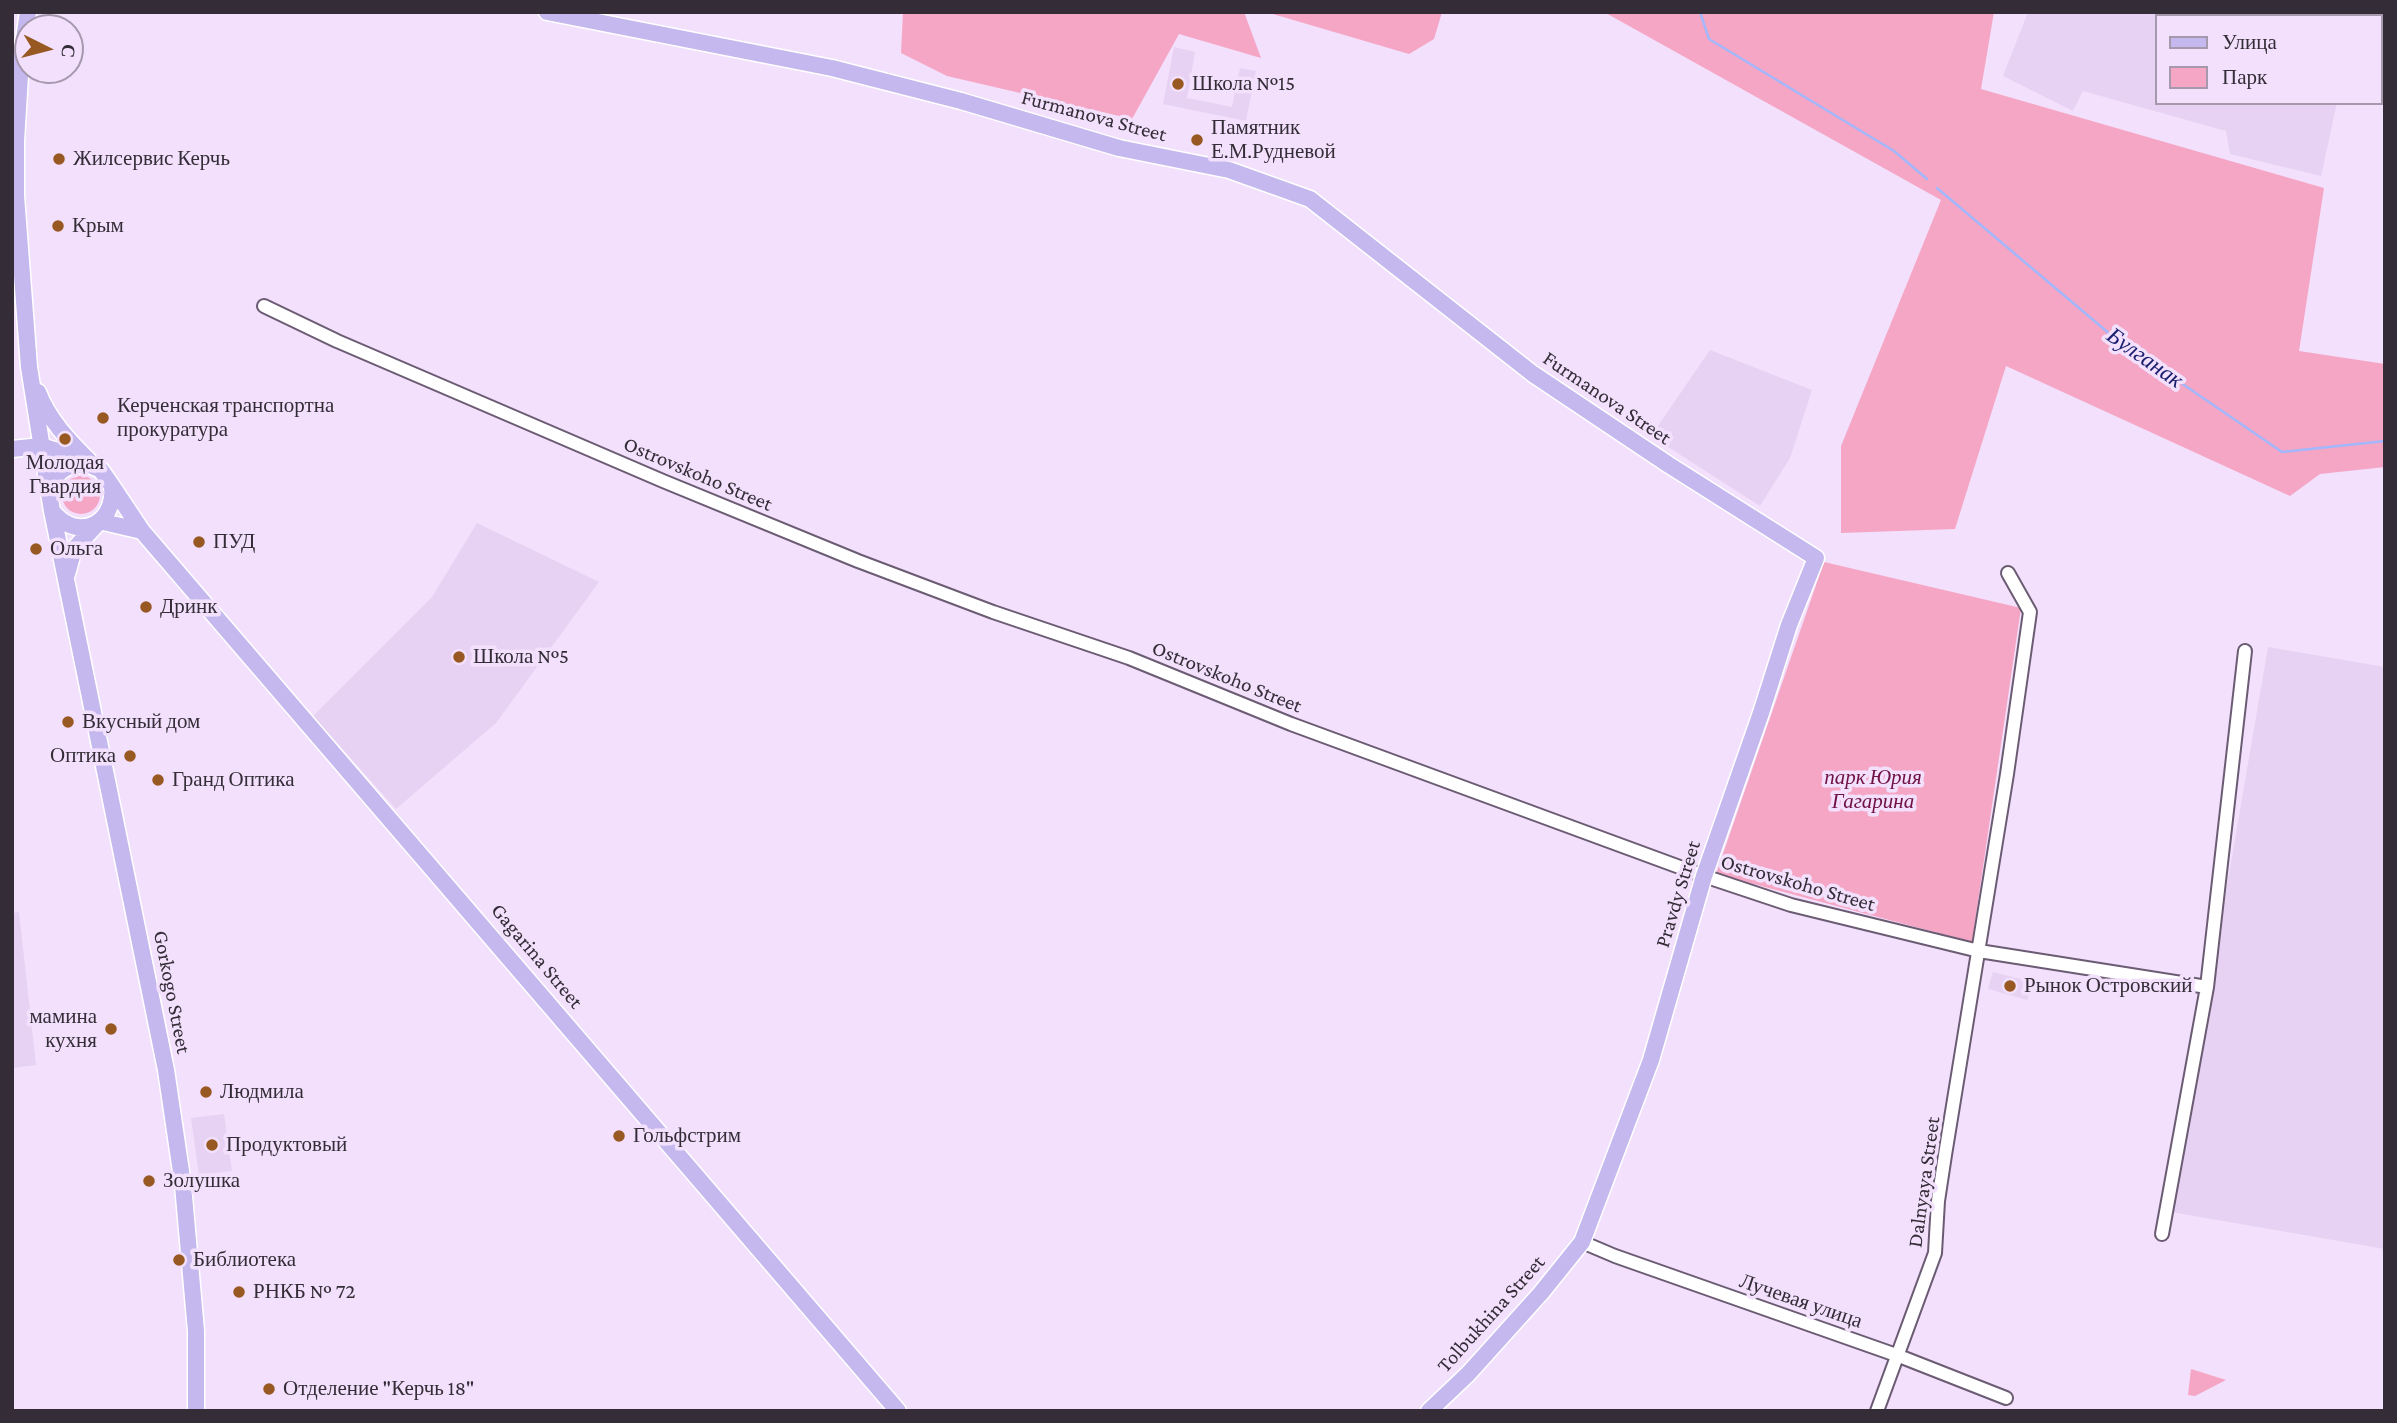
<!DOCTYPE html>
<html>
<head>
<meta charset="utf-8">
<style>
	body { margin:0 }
	#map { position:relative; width:2397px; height:1423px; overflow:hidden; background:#f2e0fc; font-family:"Crimson Pro",serif }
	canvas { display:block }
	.frame { position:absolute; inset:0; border:14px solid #342d37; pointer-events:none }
	.legend { position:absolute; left:2155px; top:14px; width:228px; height:91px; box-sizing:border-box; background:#f2e0fc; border:2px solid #a698ad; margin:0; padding:9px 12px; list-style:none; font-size:21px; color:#342d37 }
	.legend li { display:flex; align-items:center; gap:14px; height:35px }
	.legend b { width:35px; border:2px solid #a698ad }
	.north { position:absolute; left:14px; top:14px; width:70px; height:70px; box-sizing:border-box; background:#f2e0fc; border:2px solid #a698ad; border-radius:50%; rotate:96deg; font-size:19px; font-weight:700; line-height:28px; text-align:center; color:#342d37 }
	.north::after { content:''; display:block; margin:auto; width:24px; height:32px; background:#985821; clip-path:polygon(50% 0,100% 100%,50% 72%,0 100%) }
</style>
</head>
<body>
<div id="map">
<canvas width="2397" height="1423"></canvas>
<div class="frame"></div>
<ul class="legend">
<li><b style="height:9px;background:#c4b8ee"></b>Улица</li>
<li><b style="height:19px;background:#f5a6c4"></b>Парк</li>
</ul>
<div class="north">С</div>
</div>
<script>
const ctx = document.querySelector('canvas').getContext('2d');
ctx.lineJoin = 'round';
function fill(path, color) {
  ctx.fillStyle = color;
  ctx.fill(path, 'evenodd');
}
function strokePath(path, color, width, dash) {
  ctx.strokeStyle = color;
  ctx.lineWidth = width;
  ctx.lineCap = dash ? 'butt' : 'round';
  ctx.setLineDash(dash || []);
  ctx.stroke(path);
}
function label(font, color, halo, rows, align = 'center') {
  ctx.font = font + ' "Crimson Pro",serif';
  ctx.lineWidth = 7;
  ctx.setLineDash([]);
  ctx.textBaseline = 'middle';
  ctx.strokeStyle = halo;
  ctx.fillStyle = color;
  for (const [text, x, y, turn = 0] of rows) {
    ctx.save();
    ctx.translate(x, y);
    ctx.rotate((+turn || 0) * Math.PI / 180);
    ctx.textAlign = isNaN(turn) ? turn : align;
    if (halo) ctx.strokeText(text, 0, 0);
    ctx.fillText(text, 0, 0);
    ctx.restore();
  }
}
const built = new Path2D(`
	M2028 12H2357L2356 16H2157V103H2337L2321 176 2230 154 2226 131 2083 91 2073 111 2003 76Z
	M1174 47 1195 52 1187 98 1232 107 1240 68 1256 71 1246 121 1163 104Z
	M1710 350 1812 390 1790 458 1760 506 1651 436Z
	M477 523 599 582 496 723 396 809 313 716 432 597Z
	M2268 647 2385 667V1249L2171 1212Z
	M19 912 36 1065 12 1068V913Z
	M1993 972 2032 982 2027 1000 1988 989Z
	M224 1114 232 1171 199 1175 191 1118Z`);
const green = new Path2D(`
	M903 12H1244L1261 58 1179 34 1132 119 947 76 901 53Z
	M1266 12H1442L1434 39 1409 54Z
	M1604 12H1994L1981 89 2324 188 2299 351 2385 364V467L2320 474 2290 496 2006 366 1955 529 1841 533V446L1941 200Z
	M62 495a19 19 0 1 1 38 0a19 19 0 1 1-38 0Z
	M1824 562 2021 608 1972 942 1716 874Z
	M2191 1369 2226 1380 2195 1396 2188 1395Z`);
const stream = new Path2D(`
	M1700 12 1709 39 1894 151 1927 179
	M1937 188 2111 335 2282 452 2385 441`);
const minor = new Path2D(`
	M264 306 337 341 663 481 858 561 993 612 1129 658 1291 724 1704 876 1791 905 1979 951 2207 987
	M2162 1234 2207 987 2245 651
	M1582 1242 1615 1256 1899 1356 2006 1398
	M1877 1411 1935 1253 1938 1201 1945 1155 2007 774 2030 612 2008 573`);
const major = new Path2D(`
	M28 12 21 59 16 141V196L29 367 52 511 166 1070 183 1185 196 1331V1411
	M547 12 832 68 961 101 1119 148 1229 170 1310 199 1533 374 1669 465 1816 558 1789 625 1761 713 1704 876 1651 1060 1582 1242 1541 1293 1468 1374 1429 1411
	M38 392C48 419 69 441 89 461
	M12 449 41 446 57 451 101 470 112 486C116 526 76 542 52 511
	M112 486 142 531 898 1411
	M49 494C53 473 65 463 87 465
	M99 521 142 531
	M67 574 74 549 98 523`);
const markers = [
	[1178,84,7,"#985821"],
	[1197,140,7,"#985821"],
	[59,159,7,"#985821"],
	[58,226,7,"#985821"],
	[103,418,7,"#985821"],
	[65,439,7,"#985821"],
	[199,542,7,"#985821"],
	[36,549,7,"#985821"],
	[146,607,7,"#985821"],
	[459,657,7,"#985821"],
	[68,722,7,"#985821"],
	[130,756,7,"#985821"],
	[158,780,7,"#985821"],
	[2010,986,7,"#985821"],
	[111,1029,7,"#985821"],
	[206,1092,7,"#985821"],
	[619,1136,7,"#985821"],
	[212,1145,7,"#985821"],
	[149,1181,7,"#985821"],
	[179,1260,7,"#985821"],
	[239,1292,7,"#985821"],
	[269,1389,7,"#985821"]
];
const poiNames = [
	["Школа №15",1192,84],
	["Памятник",1211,128],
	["Е.М.Рудневой",1211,152],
	["Жилсервис Керчь",73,159],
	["Крым",72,226],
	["Керченская транспортна",117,406],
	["прокуратура",117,430],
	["Молодая",65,463,"center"],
	["Гвардия",65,487,"center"],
	["ПУД",213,542],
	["Ольга",50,549],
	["Дринк",160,607],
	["Школа №5",473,657],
	["Вкусный дом",82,722],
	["Оптика",116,756,"right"],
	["Гранд Оптика",172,780],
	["Рынок Островский",2024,986],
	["мамина",97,1017,"right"],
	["кухня",97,1041,"right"],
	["Людмила",220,1092],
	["Гольфстрим",633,1136],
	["Продуктовый",226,1145],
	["Золушка",163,1181],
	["Библиотека",193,1260],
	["РНКБ № 72",253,1292],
	["Отделение \"Керчь 18\"",283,1389]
];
const streetNames = [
	["Furmanova Street",1094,116,15],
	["Furmanova Street",1607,398,34],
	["Ostrovskoho Street",698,474,23],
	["Ostrovskoho Street",1227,677,22],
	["Ostrovskoho Street",1798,883,16],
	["Pravdy Street",1678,894,-73],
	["Gagarina Street",537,956,50],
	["Gorkogo Street",172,992,79],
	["Dalnyaya Street",1924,1182,-82],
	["Лучевая улица",1801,1301,19],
	["Tolbukhina Street",1491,1314,-48]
];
const parkNames = [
	["парк Юрия",1873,778],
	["Гагарина",1873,802]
];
const waterNames = [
	["Булганак",2145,358,35]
];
fill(built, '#e7d2f3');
fill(green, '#f5a6c4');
strokePath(stream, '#a3b7fd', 2.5);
strokePath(minor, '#6b5c74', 16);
strokePath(major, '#fff', 19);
strokePath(minor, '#fff', 12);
strokePath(major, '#c4b8ee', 16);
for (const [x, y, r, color] of markers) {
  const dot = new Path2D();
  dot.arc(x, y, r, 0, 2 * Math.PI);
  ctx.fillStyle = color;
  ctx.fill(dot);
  strokePath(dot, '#f2e0fc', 2.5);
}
label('21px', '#342d37', '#f2e0fc', poiNames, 'left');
label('21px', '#342d37', '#f2e0fc', streetNames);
label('italic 21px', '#6f1141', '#f2e0fc', parkNames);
label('italic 23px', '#1a206e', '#f2e0fc', waterNames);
</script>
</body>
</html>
